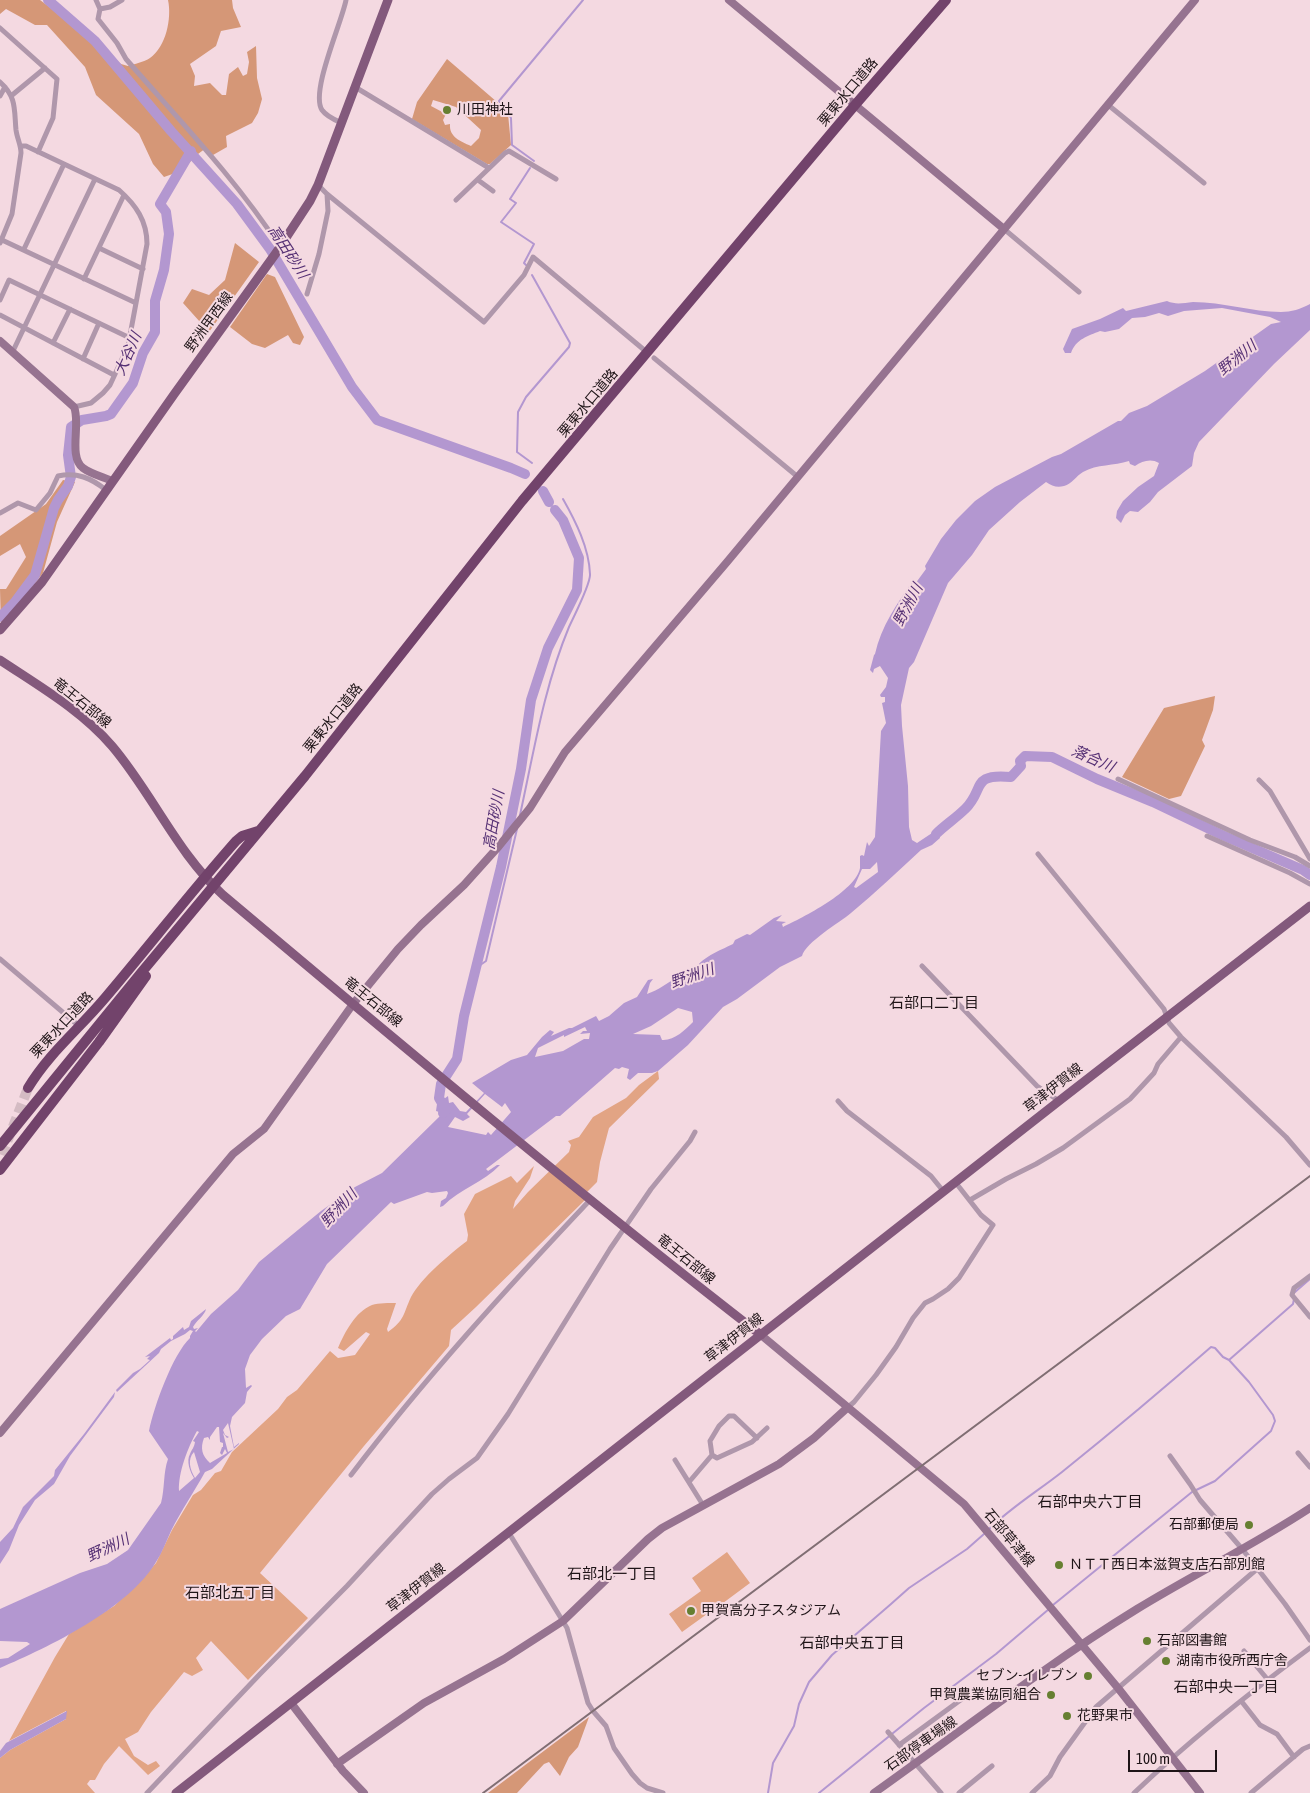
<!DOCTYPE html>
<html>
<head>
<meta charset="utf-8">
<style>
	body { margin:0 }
	#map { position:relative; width:1310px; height:1793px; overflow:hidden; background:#f4d9e1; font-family:"Asap Condensed",sans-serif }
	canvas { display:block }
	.scale { position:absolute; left:1128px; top:1750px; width:89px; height:22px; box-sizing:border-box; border:2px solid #1e1417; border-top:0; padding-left:6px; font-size:15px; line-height:18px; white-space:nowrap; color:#1e1417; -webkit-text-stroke:4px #f4d9e1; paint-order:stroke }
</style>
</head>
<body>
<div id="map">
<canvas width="1310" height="1793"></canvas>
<div class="scale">100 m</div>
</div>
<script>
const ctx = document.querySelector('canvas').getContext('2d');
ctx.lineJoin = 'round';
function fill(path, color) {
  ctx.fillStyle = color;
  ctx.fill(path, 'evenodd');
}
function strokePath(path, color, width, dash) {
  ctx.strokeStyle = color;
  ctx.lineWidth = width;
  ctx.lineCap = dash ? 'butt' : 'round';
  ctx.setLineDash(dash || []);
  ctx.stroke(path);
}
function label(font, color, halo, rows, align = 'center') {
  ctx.font = font + ' "Asap Condensed","Noto Sans JP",sans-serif';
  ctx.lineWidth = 4;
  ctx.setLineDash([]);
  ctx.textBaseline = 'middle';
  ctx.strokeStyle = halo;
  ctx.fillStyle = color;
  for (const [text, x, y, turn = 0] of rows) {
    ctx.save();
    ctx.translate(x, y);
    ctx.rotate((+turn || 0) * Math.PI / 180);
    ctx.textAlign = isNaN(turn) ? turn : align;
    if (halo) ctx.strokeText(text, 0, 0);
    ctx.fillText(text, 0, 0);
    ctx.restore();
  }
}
const green = new Path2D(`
	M658 1071 659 1079 609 1128 600 1162 597 1182 583 1196 585 1200 476 1307 451 1330 449 1346 364 1446 260 1573 308 1618 248 1680 211 1641 196 1658 203 1670 192 1676 184 1672 151 1712 138 1732 125 1739 134 1756 148 1765 156 1761 160 1766 148 1775 119 1746 104 1764 95 1780H90L87 1784 95 1793H0V1758L10 1750 66 1719V1711L9 1741 55 1657 69 1634 114 1606 141 1580 156 1563 172 1530 193 1495 201 1490 215 1473 221 1471 232 1452 278 1409 287 1397 297 1390 330 1351 338 1358 355 1355 370 1334 366 1332 344 1351 338 1348C345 1332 355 1312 372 1305 379 1303 389 1303 396 1303L387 1329 388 1332C405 1320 403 1314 411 1297 421 1278 450 1254 467 1241L468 1235 464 1214 475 1194 511 1176 517 1183 534 1166 530 1178 515 1201 513 1209 528 1192 569 1152 571 1145 568 1141 579 1137 593 1117 626 1098 639 1085Z
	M727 1552 750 1583 715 1609 710 1602 714 1609 682 1632 669 1614 701 1591 692 1578Z`);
const forest = new Path2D(`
	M0 0H40L71 23 121 64 128 66C134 64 144 62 150 58 166 47 172 18 168 0H232L233 8 241 27 221 31 216 46 190 64 195 76 194 86 210 83 222 95H226L229 74 238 67 243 76 247 74 249 62 247 52 256 46 257 78 262 99 258 113 252 123 226 136 227 147 213 155 206 148 198 154 181 171 164 177 153 164 139 134 96 95 85 67 47 25H35L6 9 0 14Z
	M447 59 497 102 508 114 511 145 490 164H487L412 119 417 102ZM433 100 456 107 481 130 479 138 471 146C460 141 449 137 450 124L445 125 443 120 446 114 431 106Z
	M235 243 259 262 209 332 183 303 192 289 209 295 225 280Z
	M267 274 275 277 304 337 300 345 293 343 288 335 265 348 252 344 230 327Z
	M63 480 75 482 57 522 43 573 1 624 0 589H6L26 557 20 544 0 556V536L46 504Z
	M1215 696 1213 710 1202 740 1205 746 1181 796 1169 799 1122 777 1164 708Z
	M589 1717 578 1747 569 1757 560 1776 549 1762 544 1764 517 1793H488Z`);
const water = new Path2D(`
	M1167 301C1176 305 1183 303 1193 302 1223 302 1252 312 1281 312 1291 312 1301 309 1310 304V330L1274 364 1199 442 1194 453 1192 466 1158 492 1150 502 1138 512 1130 511 1125 515 1121 523 1116 518 1117 511 1123 501 1138 487 1154 476 1159 463C1151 458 1142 461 1135 466L1130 464 1129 461C1114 466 1097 464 1083 472 1076 476 1072 484 1064 486 1057 488 1052 486 1046 482L1020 502 989 530 972 555 948 583 914 662 909 668 901 705 902 726 908 786 909 827 912 840 917 843 938 829 945 823V825L939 834 940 838 932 845 921 850C898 871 875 893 851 913 839 923 806 942 802 956L780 967 737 999 723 1007 688 1045 658 1071 652 1073H638L630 1080 627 1078 629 1069 622 1067 619 1069 615 1068 560 1116H556L486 1169 488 1171 497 1165H500C484 1182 460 1189 443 1206L440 1207 441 1201 446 1198 448 1193 447 1191 432 1193 427 1192 394 1204 391 1202 327 1264 300 1309 286 1316 262 1339 250 1355 245 1369 246 1388 251 1385 252 1386 247 1392 245 1403 232 1417 230 1426 234 1447 239 1443V1444L212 1469 205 1472C194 1492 181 1511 171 1531 166 1542 162 1553 156 1562 128 1609 49 1647 0 1668V1659L8 1658 30 1644 27 1642 0 1641V1609L80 1573 107 1564 128 1550 161 1503C165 1488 163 1473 168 1459L149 1431C154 1406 173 1354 190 1338V1336L193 1331 190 1330 185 1334 171 1341 161 1349 159 1353 117 1392 116 1390 133 1373 140 1369 150 1360 147 1359 150 1356 145 1357 170 1338 171 1340 173 1339V1336L183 1327 184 1330 189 1327 191 1321 206 1309C205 1315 197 1320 193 1327L194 1329 198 1328 195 1331 196 1332 211 1314 238 1290 259 1262 321 1211 355 1187 382 1173 439 1117 442 1113 436 1111 437 1104 448 1096 449 1103 453 1102 460 1111 466 1112 484 1093 472 1083 511 1060 527 1055 542 1037 550 1030 554 1032 551 1036 569 1028H572L596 1016 599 1021 609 1016 624 1003 637 997 648 980 653 979 650 983 647 994C659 990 667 983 677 977L679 978 687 975 689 971 693 972C701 957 719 951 733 944L735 940 747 934 750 935 774 918 782 915 776 921 786 922 782 924 783 927C802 918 856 891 860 868 860 864 860 860 860 856L862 855 864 856 867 842 869 846 875 837 881 731 886 723 882 703 885 702V697H881L880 695 886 687 888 678 880 666 874 669 873 673 870 670 874 655 875 654C881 627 897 603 913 581L915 584 926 569 925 566 941 539 956 520 975 501 995 487 1052 457 1061 454 1118 421H1121L1129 413 1147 406 1205 371 1271 324 1281 322 1270 317 1222 308 1184 311 1168 316 1159 313 1145 317 1132 318 1119 329 1105 332 1100 331C1088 336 1076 339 1071 353H1065L1063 349 1072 329 1100 319 1123 308 1126 311ZM877 862 878 872 856 888 854 887 862 869H870ZM678 1008 692 1012 693 1022C685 1030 674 1041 662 1040L660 1035 633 1034 651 1026ZM585 1027 587 1031H583L580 1034 590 1033 589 1039H584L563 1051 535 1057 538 1048 564 1035V1037ZM485 1094 502 1107 505 1103 511 1112 491 1135 488 1132 486 1135 448 1127 455 1117 463 1121 470 1117 467 1114ZM228 1423 234 1449 228 1452 223 1433 227 1438 229 1437 225 1435 223 1430ZM217 1427H219L220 1442 223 1443V1447H222L220 1453 222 1455 225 1449 227 1453 210 1463C202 1456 200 1448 204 1438L208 1437 210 1440V1437ZM197 1431 199 1432 193 1441 195 1442C194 1448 192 1449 190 1454 186 1461 190 1472 194 1478L179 1491C178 1473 188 1447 197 1431ZM194 1452 200 1472 195 1478C190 1470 187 1459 194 1452Z
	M115 1392 114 1397 70 1456 54 1484 35 1500 19 1525 9 1550 0 1564V1542L13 1528 23 1507 54 1476 55 1470 84 1434Z
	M67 1711 66 1719 10 1750 0 1758V1751L6 1743Z`);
const stream = new Path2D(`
	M534 161 512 145 511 118 499 101 583 0
	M526 265 524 263 534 244 501 222 516 203 510 199 530 168
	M532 275 570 343 569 347 526 397 518 412 517 452 532 463
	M520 815C534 751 544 687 569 627 574 616 591 583 590 574 589 548 576 522 563 499
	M476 968 486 961 517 829
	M1295 1292 1310 1279
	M1229 1360 1293 1304 1294 1299
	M988 1530C1010 1508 1038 1491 1062 1472 1113 1431 1162 1390 1211 1347L1215 1348 1223 1357 1229 1360 1249 1382 1273 1415 1275 1421 1271 1431 1215 1481 1192 1492 1053 1605
	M768 1793 773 1763 794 1726 799 1704 809 1682 832 1655 891 1604 909 1588 967 1549 984 1534
	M819 1793 924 1708 996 1654 1049 1609`);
const river = new Path2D(`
	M48 0 95 41 171 131 237 204 270 249 352 387 377 420 511 468 525 474
	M543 491 549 502
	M0 617 15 602 35 575 54 508 58 500 68 486 71 477 68 455 71 427 82 420 106 416 111 414 133 383 143 353 155 332V301L164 270 169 234 166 212 160 204 191 151
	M936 834C945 825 956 818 965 809 985 790 970 773 1011 777L1021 766 1020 761 1025 756 1052 757 1097 779 1153 802 1222 835 1303 870 1310 875
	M443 1113 446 1110 439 1098 441 1084 457 1059 464 1016 501 867 521 769 531 700 548 648 577 590 579 558 563 520 555 510`);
const highwayTunnel = new Path2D(`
	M2 1155 28 1088`);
const street = new Path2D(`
	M96 0 100 9 110 7 122 0
	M100 9 98 19 117 43 126 59C179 120 236 179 280 247
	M0 28 57 79 53 118 38 152
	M0 82C17 97 14 110 16 130 17 138 21 145 21 153L12 214 0 243
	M355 87 489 168
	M0 96 5 87
	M11 96 45 68
	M1107 104 1204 183
	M342 123C335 120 327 117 322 110 310 92 342 22 346 0
	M21 146H26L119 190C136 205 147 221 147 244L128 346 110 385 103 393 91 403 74 407
	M478 180 493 191
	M318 185 327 194 484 322 524 275 533 257 643 349
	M456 200 505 153 509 151 556 179
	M1004 229 1079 292
	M2 240 136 303
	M99 248 143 269
	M24 249 64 164
	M84 279 124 195
	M307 294 319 254 328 211 327 194
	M0 300 9 280 130 338
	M0 315 114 375
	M53 343 70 309
	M13 351 95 179
	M654 358 798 477
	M83 359 99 323
	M0 513 18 503 36 510 50 493 58 476C77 472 91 478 106 490
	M1118 779 1250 840 1295 857 1310 866
	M1259 780 1270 791 1310 859
	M1207 836 1290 873 1310 884
	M1038 854 1164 1009 1169 1023 1181 1037 1286 1137 1310 1165
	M0 959 79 1026
	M922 966 1037 1086 1059 1101
	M838 1101 847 1111 931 1176 944 1192
	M970 1200 1006 1179 1036 1164 1063 1148 1130 1099 1154 1073 1158 1064 1181 1037
	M1310 1276 1294 1288 1292 1295 1310 1317
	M847 1408 854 1402 876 1375 896 1347 913 1318 925 1303 933 1299 948 1289 959 1278 993 1225 981 1215 956 1183
	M1298 1453 1310 1467
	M712 1455 710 1441 719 1426 729 1416H734L757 1438
	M1170 1456 1190 1484 1200 1500 1243 1550 1285 1604 1310 1640
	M675 1460 703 1505
	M351 1475C425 1378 507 1288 591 1199
	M689 1482 712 1455 717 1458 752 1442 767 1428
	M509 1533 567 1628 588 1703 593 1711 606 1726 614 1748 632 1774 640 1783 647 1788 663 1793
	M1244 1651 1268 1680
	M1242 1702 1260 1725 1277 1734 1294 1757
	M888 1732 941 1793
	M899 1745 966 1696
	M147 1793 260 1674 347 1586 432 1494 449 1479 477 1458 508 1414 610 1249 651 1189 690 1141 695 1132
	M959 1793 992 1766
	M1032 1793 1050 1776 1060 1757 1096 1707 1257 1569
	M1134 1793C1189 1741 1249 1693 1310 1648
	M1251 1793 1303 1749 1310 1746`);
const secondary = new Path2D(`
	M729 0 1004 229
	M0 341 74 407C81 423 68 457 83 468 91 474 103 477 112 481
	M761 1335 964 1504 1118 1688 1200 1793
	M0 1433 233 1154 264 1129 353 1004 398 949 421 925 464 885 499 846 530 808 565 752 727 562 1195 0
	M291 1703 343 1771 364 1793
	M337 1764 424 1703 504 1659 563 1621 648 1539 662 1528 779 1464 814 1438 847 1408
	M874 1793C961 1731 1046 1665 1137 1609 1194 1574 1254 1545 1310 1508`);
const primary = new Path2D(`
	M0 630 42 582 175 393 276 253 310 201 318 185 388 0
	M0 660C39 686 81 710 112 746 152 793 177 853 223 895 400 1044 578 1193 761 1335
	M176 1793 1059 1101 1310 906`);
const highway = new Path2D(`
	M28 1088C49 1053 79 1029 105 998 149 946 191 892 236 841L242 836 258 831
	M0 1146 141 973 305 776 522 501 855 105 946 0
	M0 1170 99 1042 146 976`);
const rail = new Path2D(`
	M483 1793 1310 1176`);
const markers = [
	[447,110,5,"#667f31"],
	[1249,1525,5,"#667f31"],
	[1059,1565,5,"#667f31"],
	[691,1611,5,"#667f31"],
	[1147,1641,5,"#667f31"],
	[1166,1661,5,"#667f31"],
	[1088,1676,5,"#667f31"],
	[1051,1695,5,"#667f31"],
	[1067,1716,5,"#667f31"]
];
const streetNames = [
	["栗東水口道路",848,92,-50],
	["野洲甲西線",209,322,-54],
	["栗東水口道路",588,403,-50],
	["竜王石部線",82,703,39],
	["栗東水口道路",333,718,-51],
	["竜王石部線",373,1002,39],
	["栗東水口道路",62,1025,-47],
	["草津伊賀線",1053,1088,-38],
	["竜王石部線",686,1259,39],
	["草津伊賀線",734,1338,-38],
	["石部草津線",1009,1538,50],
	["草津伊賀線",416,1588,-38],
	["石部停車場線",921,1744,-35]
];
const poiNames = [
	["川田神社",457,110],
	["石部郵便局",1239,1525,"right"],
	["ＮＴＴ西日本滋賀支店石部別館",1069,1565],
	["甲賀高分子スタジアム",701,1611],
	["石部図書館",1157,1641],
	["湖南市役所西庁舎",1176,1661],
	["セブン-イレブン",1078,1676,"right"],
	["甲賀農業協同組合",1041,1695,"right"],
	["花野果市",1077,1716]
];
const waterNames = [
	["高田砂川",288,252,57],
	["大谷川",128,354,-66],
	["野洲川",1237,358,-39],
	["野洲川",908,605,-62],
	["落合川",1093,759,24],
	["高田砂川",494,820,-80],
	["野洲川",692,976,-19],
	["野洲川",339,1208,-47],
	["野洲川",108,1548,-25]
];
const neighbourhoodNames = [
	["石部口二丁目",934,1003],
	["石部中央六丁目",1090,1502],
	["石部北一丁目",612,1574],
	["石部北五丁目",230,1593],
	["石部中央五丁目",852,1643],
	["石部中央一丁目",1226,1687]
];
fill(green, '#e2a484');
fill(forest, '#d59777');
fill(water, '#b397d0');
strokePath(stream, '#b397d0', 2);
strokePath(river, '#b397d0', 10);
strokePath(highwayTunnel, '#d4bbc3', 10, [10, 5]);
strokePath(street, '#af97ab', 5);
strokePath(secondary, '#967390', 8);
strokePath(primary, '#83597c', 9);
strokePath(highway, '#72436b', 10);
strokePath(rail, '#806e73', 2);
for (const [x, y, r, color] of markers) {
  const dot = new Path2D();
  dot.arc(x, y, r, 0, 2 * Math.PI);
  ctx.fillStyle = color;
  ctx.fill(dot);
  strokePath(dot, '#f4d9e1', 2);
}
label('14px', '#1e1417', '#f4d9e1', streetNames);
label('14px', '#1e1417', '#f4d9e1', poiNames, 'left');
label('italic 15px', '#553074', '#f4d9e1', waterNames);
label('15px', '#1e1417', '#f4d9e1', neighbourhoodNames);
</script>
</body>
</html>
